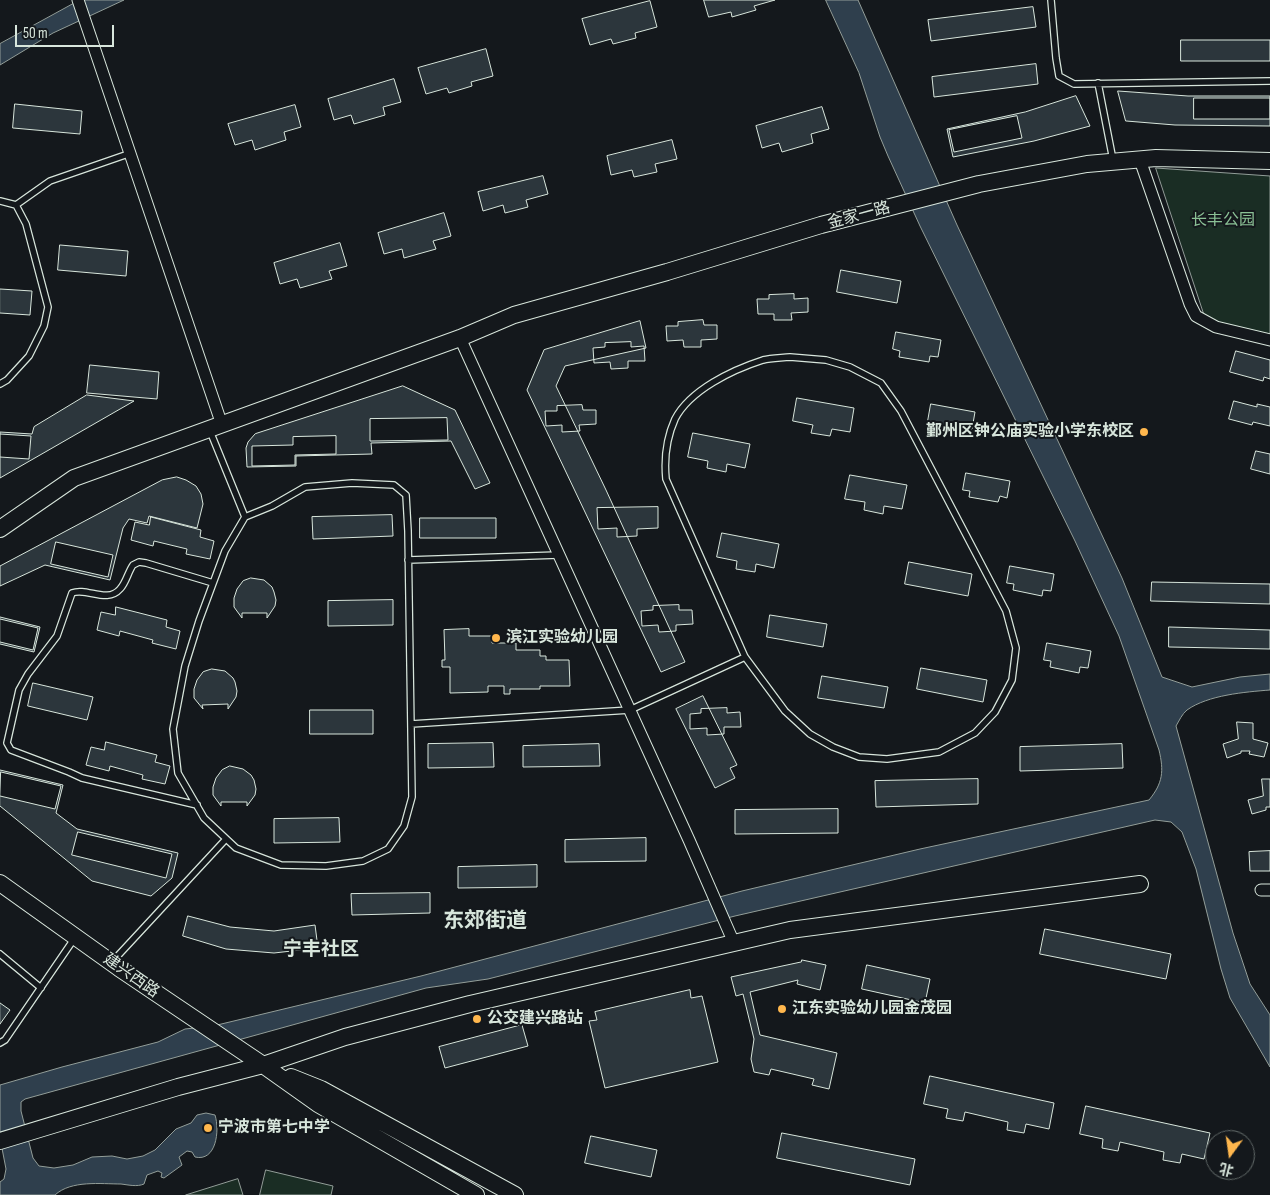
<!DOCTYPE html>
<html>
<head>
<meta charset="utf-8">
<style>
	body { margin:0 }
	#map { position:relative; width:1270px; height:1195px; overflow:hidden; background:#14181c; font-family:"Sofia Sans Condensed","Noto Sans SC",sans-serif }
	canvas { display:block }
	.north { position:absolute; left:1205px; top:1130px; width:50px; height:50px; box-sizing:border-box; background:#14181c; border:1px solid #626a69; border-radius:50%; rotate:194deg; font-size:14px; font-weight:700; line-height:20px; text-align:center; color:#d8e6dc }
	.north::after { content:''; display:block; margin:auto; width:18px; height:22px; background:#ffb74d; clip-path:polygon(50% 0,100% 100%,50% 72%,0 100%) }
	.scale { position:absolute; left:15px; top:25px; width:99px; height:22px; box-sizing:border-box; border:2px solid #d8e6dc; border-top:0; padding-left:6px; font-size:15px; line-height:18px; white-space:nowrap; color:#d8e6dc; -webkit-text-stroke:4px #14181c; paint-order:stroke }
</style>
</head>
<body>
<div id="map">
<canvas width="1270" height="1195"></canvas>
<div class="north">北</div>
<div class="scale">50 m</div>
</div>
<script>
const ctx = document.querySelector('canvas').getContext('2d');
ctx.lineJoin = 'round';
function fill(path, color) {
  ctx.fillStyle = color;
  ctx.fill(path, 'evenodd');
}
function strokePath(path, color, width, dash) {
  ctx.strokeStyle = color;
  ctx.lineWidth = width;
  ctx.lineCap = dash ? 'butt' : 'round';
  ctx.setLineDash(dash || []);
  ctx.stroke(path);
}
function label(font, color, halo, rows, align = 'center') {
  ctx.font = font + ' "Sofia Sans Condensed","Noto Sans SC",sans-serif';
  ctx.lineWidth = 4;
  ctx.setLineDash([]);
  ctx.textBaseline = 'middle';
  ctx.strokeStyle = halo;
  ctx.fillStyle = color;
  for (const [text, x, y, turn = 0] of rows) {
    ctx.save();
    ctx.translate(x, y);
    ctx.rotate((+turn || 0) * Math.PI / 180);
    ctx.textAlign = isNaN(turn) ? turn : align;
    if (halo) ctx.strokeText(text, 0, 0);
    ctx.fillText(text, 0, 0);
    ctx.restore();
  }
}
const green = new Path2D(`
	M1156 168 1270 176V335L1206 320Z
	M266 1170 333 1186 331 1195H260Z
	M238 1179 243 1195H186Z`);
const water = new Path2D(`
	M80 0H124L53 33 0 65V44Z
	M826 0H858L957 225 1122 578 1162 677 1192 687 1240 677 1270 674V690C1245 692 1208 695 1187 710 1182 714 1179 721 1176 726L1233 933 1250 984 1270 1015V1067L1230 998 1221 969 1196 869 1182 832 1171 822 1155 820 735 916 488 979 426 988 25 1099 21 1102V1111L33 1158 39 1166 54 1168 73 1165 92 1157 112 1156 127 1159 143 1156 155 1150 176 1129 191 1123 197 1115 206 1113 215 1115C220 1131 216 1162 195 1157L192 1152 187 1151 179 1157 182 1165 164 1178 161 1177 162 1173 158 1171 147 1175 144 1184C137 1187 129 1185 121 1184 101 1184 71 1180 55 1195H0V1182L4 1179 6 1169 0 1138V1085L62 1067 158 1042 185 1029 213 1026 421 976 742 891 920 849 1149 800C1163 783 1164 771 1159 750L1119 636 1075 541 920 226 888 156 880 137 859 73Z`);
const building = new Path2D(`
	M704 0H775L754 6 756 10 732 17 731 12 709 17Z
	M650 1 657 27 635 33 636 38 613 44 611 39 590 45 582 19Z
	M1033 7 1036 27 931 41 928 20Z
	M1181 40H1270V61H1181Z
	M486 49 493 76 471 82 472 86 449 93 447 88 426 94 418 68Z
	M1036 64 1038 84 934 97 932 77Z
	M394 79 401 102 383 107 385 115 354 124 351 115 334 120 328 99Z
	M1118 91 1188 96H1270V126L1175 125 1126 121Z
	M1076 96 1090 126 1034 141 953 157 947 129 1025 112Z
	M1194 98H1270V119H1194Z
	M15 104 82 111 80 134 13 128Z
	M295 105 301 127 284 132 286 140 255 150 252 140 235 145 228 124Z
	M822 107 829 129 811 134 813 143 782 152 779 143 762 148 756 126Z
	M1017 116 1022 138 954 152 949 130Z
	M672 140 677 159 655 164 657 172 634 177 632 170 611 175 607 156Z
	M543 176 548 194 526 200 528 207 505 213 503 205 483 211 478 192Z
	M444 213 451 236 433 241 436 249 404 258 402 249 384 254 378 233Z
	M340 243 347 266 329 271 332 279 300 288 297 279 280 284 274 263Z
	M60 245 128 251 126 276 58 270Z
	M841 270 901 281 897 303 837 292Z
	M0 289 32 291 30 315 0 313Z
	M794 294V299L808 298V312L791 313 792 320H774V314H758L757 299H769V295Z
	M703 320 704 325H717V339L701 340V347H684L683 340 667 341 666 326H678V322Z
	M640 321 646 348 565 366 556 386 606 490 685 662 661 672 527 390 544 350Z
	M896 332 941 340 938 357 930 356 929 362 899 357 900 351 893 349Z
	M631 342V347L644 346 645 361H628V368L611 369 610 362 594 363 593 348 605 347V343Z
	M1236 351 1270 360V379L1264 377 1263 381 1230 372Z
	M90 365 159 372 157 399 87 393Z
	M403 386 455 410 490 483 475 489 451 441 371 443 372 454 296 456V466L247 467 246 448 248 442 255 434Z
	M87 395 134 401 0 478V432L32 434 34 427Z
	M797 398 854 408 850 432 832 429 830 436 811 433 813 425 793 421Z
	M1234 401 1257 407V404L1270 407V426L1253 422 1252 425 1229 419Z
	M931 404 975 412 972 429 964 427 963 434 934 428 935 422 928 421Z
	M582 405 583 410H596V424L579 425 580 431 562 432V425L546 426 545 411H557V406Z
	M447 418 448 440 370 441V419Z
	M693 433 750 444 745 468 727 464 726 472 707 468 708 461 688 457Z
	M0 434 31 436 29 459 0 457Z
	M336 436V454L295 455V465L252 466V446L293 445V437Z
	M1256 451 1270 454V474L1251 469Z
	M966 473 1010 481 1007 498 1000 496 998 502 969 497 970 491 963 490Z
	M850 475 907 485 902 509 884 506 883 514 864 510 865 502 845 499Z
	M177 477 186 480 196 486 201 494 203 504 197 528 149 516 147 523 129 519 123 528 110 580 45 565 0 586V566L162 480Z
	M658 507V528L637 529V536L617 537V528L598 529 597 508Z
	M392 515 393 536 313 539 312 517Z
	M151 517 201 530 200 537 214 541 210 559 186 554 187 549 154 541 153 546 131 540 135 522 149 525Z
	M420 518H496V538H420Z
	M722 533 779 544 774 568 756 564 755 572 736 569 737 561 717 557Z
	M56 542 113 555 108 577 51 564Z
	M909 562 972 574 968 596 905 584Z
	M1010 566 1054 574 1051 591 1043 590 1042 596 1013 590 1014 584 1007 583Z
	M251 578 264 580 272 587 274 592 276 600 275 606 267 618V613H242V618L234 607V598L237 589 243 581Z
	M1152 582 1270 584V604L1151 601Z
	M393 600V625L328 626V601Z
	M679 605V610H692L693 624 676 625V631L659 632 658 625 642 626 641 611 653 610V606Z
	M116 607 167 620 166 627 180 631 176 649 152 643 153 640 120 631 119 636 97 630 101 612 115 615Z
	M770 615 827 624 823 647 767 637Z
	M0 617 40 627 34 652 0 644Z
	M0 619 38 628 33 650 0 642Z
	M1169 627 1270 630V649L1169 647Z
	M469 629V636H492V643H516V650H540V656H546V660H569L570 686H540V689H510V694H504V686H488V692L450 693V667H442V660H445L444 630Z
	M1047 643 1091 651 1088 668 1080 667 1079 673 1050 667 1051 661 1044 660Z
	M921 668 987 680 983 702 917 689Z
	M212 669 225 671 233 678 235 682 237 691 236 697 228 709V704L202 705 203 709 194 698V689L197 680 203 672Z
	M822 676 888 687 884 708 818 698Z
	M33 683 93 697 87 720 28 706Z
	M703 696 737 765 730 768 735 778 715 788 676 709Z
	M727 708V713L740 712 741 727H724V734L707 735V728L690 729V714L701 713V709Z
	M310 710H373V734H310Z
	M1237 722 1253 723V739L1268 743 1264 757 1249 754 1250 751H1241V753L1227 758 1223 744 1238 739Z
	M106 742 157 755 155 762 170 766 165 784 142 779 143 775 110 766 109 771 86 765 91 747 104 750Z
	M493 743 494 767 428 768V744Z
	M599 744 600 766 523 767V746Z
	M1122 744 1123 768 1020 771V747Z
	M230 766 243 769 251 775 254 780 256 789 255 795 247 806V802H221V806L213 795V787L216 778 222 770Z
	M0 770 63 785 56 813 77 829 178 853 172 878 151 896 92 881 0 806Z
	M1 772 61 786 55 809 0 796Z
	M978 779V804L876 807 875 781Z
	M1262 779H1270V807H1266V810L1252 814 1248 800 1263 796Z
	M838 809V833L735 834V810Z
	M339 818 340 842 274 843V819Z
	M78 832 172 854 166 878 72 855Z
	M646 838V861L565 862V840Z
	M1270 851V871H1250L1249 852Z
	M537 865V887L458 888V867Z
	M430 893V913L352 915 351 894Z
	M188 916 230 927 274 931 315 925 318 948 274 953 226 949 183 936Z
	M1045 929 1171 954 1166 979 1040 954Z
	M802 960 826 965 820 990 797 984 798 980 750 992 760 1035 837 1053 829 1089 812 1085 814 1079 771 1069 769 1075 754 1072 751 1059 754 1039 743 994 736 996 731 977 801 962Z
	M867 965 930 979 925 1003 862 989Z
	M690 990 691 998 702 996 718 1062 605 1088 589 1021 597 1020 595 1012Z
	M0 1003 10 1010 0 1024Z
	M522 1025 528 1046 445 1068 439 1047Z
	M930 1076 1054 1103 1049 1129 1026 1124 1024 1133 1007 1130 1008 1122 965 1112 963 1121 946 1118 948 1109 924 1104Z
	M1086 1106 1210 1133 1204 1159 1182 1154 1180 1163 1163 1160 1164 1152 1120 1142 1118 1151 1102 1148 1103 1139 1080 1134Z
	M782 1133 915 1159 910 1185 777 1158Z
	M591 1136 657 1150 651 1177 585 1163Z`);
const lane = new Path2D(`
	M1051 0 1056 58 1059 76 1074 84 1270 81
	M1098 83 1113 160
	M0 201 16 205 26 224 48 307 44 326 29 356 7 380 0 384
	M16 205 50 181 131 153
	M790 357 826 360 850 367 881 383 901 411 1006 611 1016 648 1012 680 995 712 975 733 939 752 887 759 859 757 833 747 810 734 785 711 745 657 666 479C664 458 666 439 675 419 690 390 732 370 763 360 771 358 781 358 790 357Z
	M210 431 245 517
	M352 483 394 485 406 495 408 531 412 797 404 826 388 849 363 861 326 866 281 865 236 848 204 818 178 773 173 729 185 666 199 621 225 551 245 517 272 506 305 487Z
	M408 560 559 555
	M411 724 630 710 745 657
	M197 805 82 778 69 772 11 750 7 743 19 690 28 674 57 636 72 593C87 587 107 604 120 589 126 583 128 572 133 565L139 562 146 563 213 583
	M0 954 41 988
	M112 962 226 839
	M0 1043 5 1040 74 939`);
const street = new Path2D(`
	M78 0 222 425
	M1140 160 1190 304 1196 316 1216 327 1270 340
	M460 338 689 840 734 943
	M1261 890H1270`);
const secondary = new Path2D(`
	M0 529 74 478 460 338 514 315 667 272 821 225 979 184 1087 164 1156 158 1270 161
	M0 883 119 968 263 1065 318 1104 476 1195
	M291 1077 321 1089 515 1195
	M0 1141 178 1087 263 1065 345 1037 470 1004 790 930 1140 884`);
const markers = [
	[1144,432,5,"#ffb74d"],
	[496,638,5,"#ffb74d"],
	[782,1009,5,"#ffb74d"],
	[477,1019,5,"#ffb74d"],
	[208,1128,5,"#ffb74d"]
];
const streetNames = [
	["金家一路",859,216,-15],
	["建兴西路",131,976,35]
];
const parkNames = [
	["长丰公园",1223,221]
];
const poiNames = [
	["鄞州区钟公庙实验小学东校区",1134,432,"right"],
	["滨江实验幼儿园",506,638],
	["江东实验幼儿园金茂园",792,1009],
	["公交建兴路站",487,1019],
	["宁波市第七中学",218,1128]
];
const quarterNames = [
	["宁丰社区",321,950]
];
const districtNames = [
	["东郊街道",485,922]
];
fill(green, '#1a2d24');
strokePath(green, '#939e99', 1);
fill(water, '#2f3f4d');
strokePath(water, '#939e99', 1);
fill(building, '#2c363c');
strokePath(building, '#d8e6dc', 1);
strokePath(lane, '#d8e6dc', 8);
strokePath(street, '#d8e6dc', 13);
strokePath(secondary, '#d8e6dc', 18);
strokePath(lane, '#14181c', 5.5);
strokePath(street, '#14181c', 11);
strokePath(secondary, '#14181c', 16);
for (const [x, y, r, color] of markers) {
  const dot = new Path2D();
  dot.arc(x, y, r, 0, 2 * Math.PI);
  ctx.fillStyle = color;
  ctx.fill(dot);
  strokePath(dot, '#14181c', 2);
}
label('16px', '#d8e6dc', '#14181c', streetNames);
label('16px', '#8ac095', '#14181c', parkNames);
label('bold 16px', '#d8e6dc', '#14181c', poiNames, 'left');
label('bold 19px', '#d8e6dc', '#14181c', quarterNames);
label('bold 21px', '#d8e6dc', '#14181c', districtNames);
</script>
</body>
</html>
